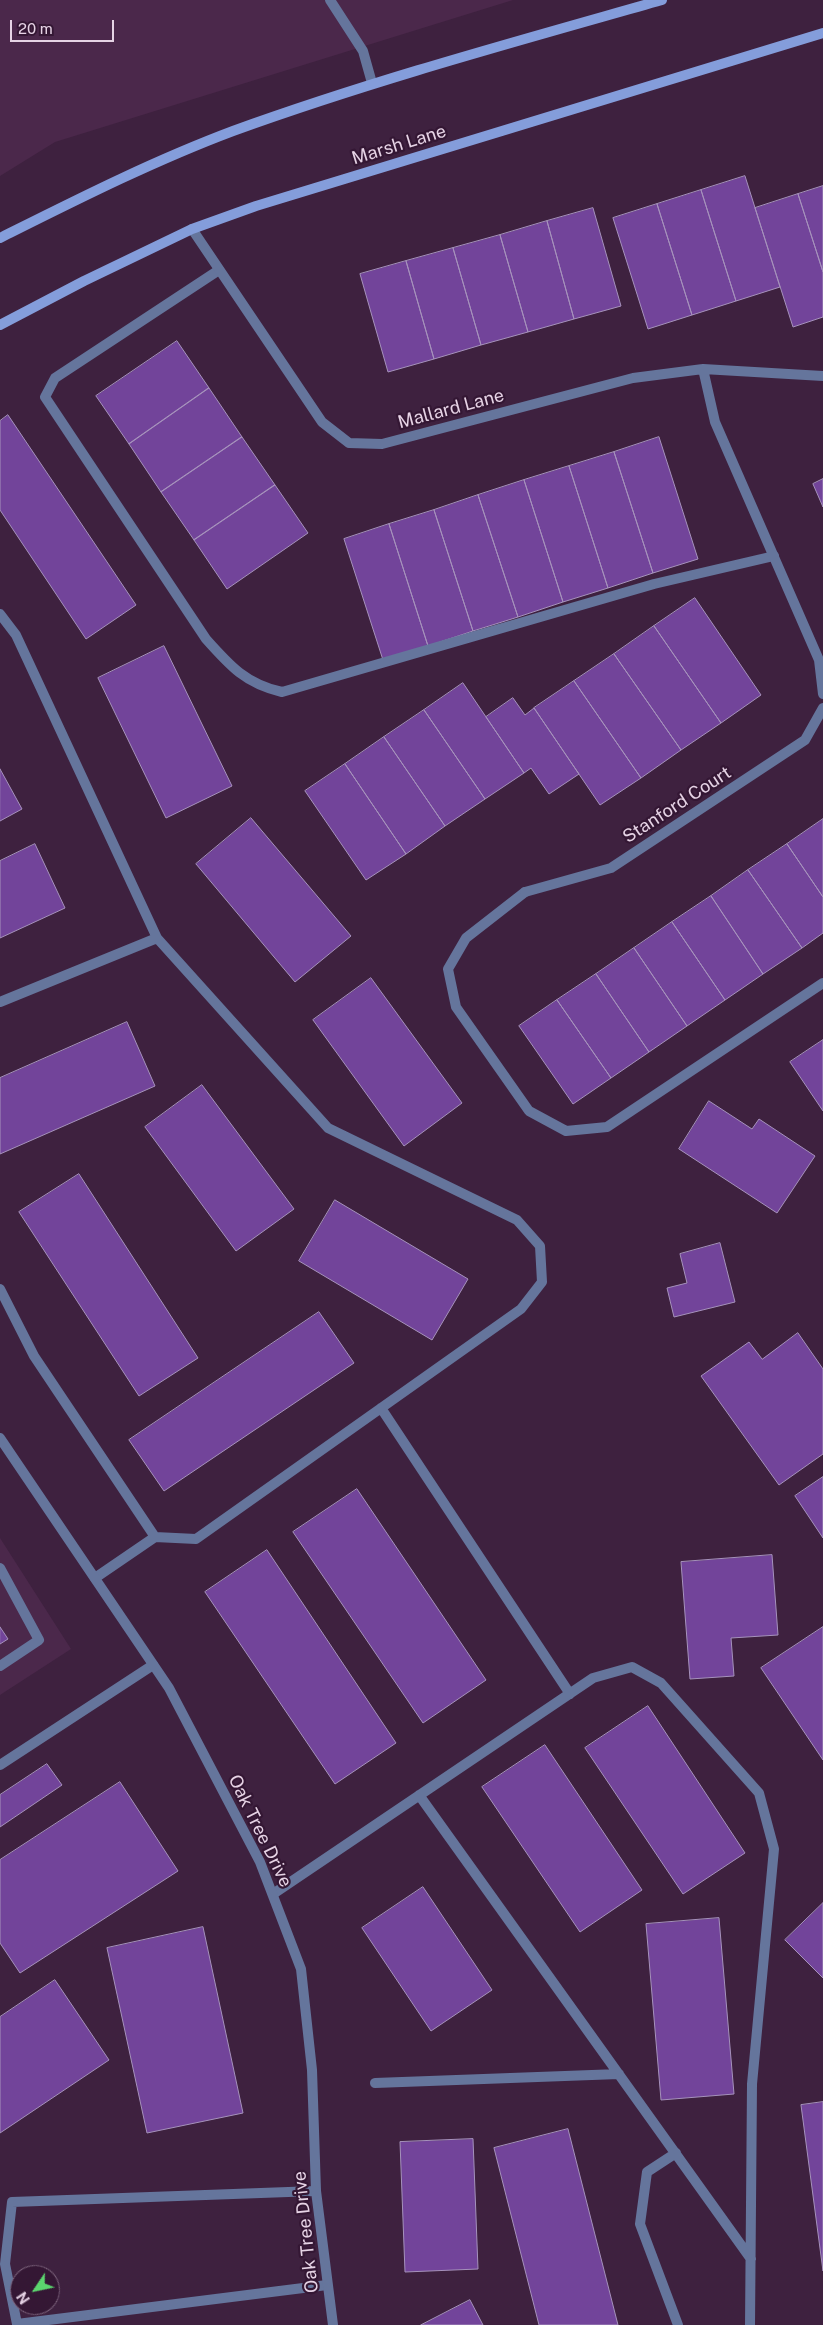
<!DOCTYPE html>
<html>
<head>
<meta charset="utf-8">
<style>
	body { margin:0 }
	#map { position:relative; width:823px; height:2325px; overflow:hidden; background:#3e213f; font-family:"Public Sans",sans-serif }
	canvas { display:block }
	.north { position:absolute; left:10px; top:2265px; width:50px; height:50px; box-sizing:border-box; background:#341734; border:1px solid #7b627b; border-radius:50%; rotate:236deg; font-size:14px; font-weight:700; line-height:20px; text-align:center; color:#e6d3e5 }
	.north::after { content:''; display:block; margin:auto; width:18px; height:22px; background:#5bd56e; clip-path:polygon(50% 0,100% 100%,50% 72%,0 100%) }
	.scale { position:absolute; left:10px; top:20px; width:104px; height:22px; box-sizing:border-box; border:2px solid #e6d3e5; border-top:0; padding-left:6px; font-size:15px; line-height:18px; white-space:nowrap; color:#e6d3e5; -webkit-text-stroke:4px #341734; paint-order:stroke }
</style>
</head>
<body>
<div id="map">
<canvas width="823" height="2325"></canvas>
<div class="north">N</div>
<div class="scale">20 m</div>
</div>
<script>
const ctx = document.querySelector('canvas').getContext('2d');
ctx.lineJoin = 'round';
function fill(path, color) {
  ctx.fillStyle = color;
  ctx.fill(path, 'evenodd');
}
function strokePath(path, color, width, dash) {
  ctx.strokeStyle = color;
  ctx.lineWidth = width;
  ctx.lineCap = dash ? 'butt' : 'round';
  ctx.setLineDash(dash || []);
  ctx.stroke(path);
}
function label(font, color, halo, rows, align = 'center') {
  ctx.font = font + ' "Public Sans",sans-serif';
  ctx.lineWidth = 4.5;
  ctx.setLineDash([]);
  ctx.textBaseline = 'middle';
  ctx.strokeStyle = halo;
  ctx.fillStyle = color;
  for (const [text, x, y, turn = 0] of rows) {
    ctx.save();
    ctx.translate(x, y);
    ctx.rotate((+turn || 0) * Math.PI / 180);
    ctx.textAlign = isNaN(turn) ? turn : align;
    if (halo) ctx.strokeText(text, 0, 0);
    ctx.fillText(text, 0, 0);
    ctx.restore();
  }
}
const built = new Path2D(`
	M0 0H513L55 142 0 176Z
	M0 1538 71 1649 0 1695Z`);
const building = new Path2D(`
	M745 176 780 287 736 301 701 190Z
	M823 186V272L798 194Z
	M701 190 736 301 692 315 657 204Z
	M798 194 823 272V317L793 327 755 208Z
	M657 204 692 315 648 329 613 218Z
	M593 208 621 306 574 319 547 221Z
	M547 221 574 319 528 332 500 235Z
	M500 235 528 332 481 345 453 248Z
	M453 248 481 345 434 359 406 261Z
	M406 261 434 359 388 372 360 274Z
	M177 341 209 388 129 444 96 396Z
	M209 388 242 437 161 492 129 444Z
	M8 415 136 605 86 639 0 510V421Z
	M242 437 275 485 194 540 161 492Z
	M659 437 698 559 653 573 614 452Z
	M614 452 653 573 608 588 569 466Z
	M569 466 608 588 563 602 524 480Z
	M823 479V507L813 484Z
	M524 480 563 602 518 617 478 495Z
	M275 485 308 533 227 589 194 540Z
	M478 495 518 617 473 631 434 510Z
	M434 510 473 631 428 646 389 524Z
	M389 524 428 646 383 660 344 539Z
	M695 598 761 695 721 723 654 626Z
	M654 626 721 723 681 750 614 654Z
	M164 646 232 786 166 818 98 678Z
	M614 654 681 750 641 778 574 681Z
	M574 681 641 778 600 805 534 708Z
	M463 683 524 773 485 799 424 710Z
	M513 698 525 715 534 708 579 774 549 794 531 768 524 773 486 717Z
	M424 710 485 799 445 826 384 737Z
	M384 737 445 826 406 854 345 764Z
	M345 764 406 854 366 880 305 791Z
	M0 769 22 809 0 821Z
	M251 818 351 936 295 982 196 864Z
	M823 819V897L787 844Z
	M35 844 65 908 0 938V861Z
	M787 844 823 897V933L802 948 748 870Z
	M748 870 802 948 763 974 711 896Z
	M711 896 763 974 725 1000 672 922Z
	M672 922 725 1000 687 1026 634 948Z
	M634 948 687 1026 649 1052 596 974Z
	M596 974 649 1052 611 1078 557 1000Z
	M371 978 462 1103 404 1146 313 1020Z
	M557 1000 611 1078 573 1104 519 1026Z
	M127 1022 155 1086 0 1154V1078Z
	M823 1040V1111L790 1062Z
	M202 1085 294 1209 236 1251 145 1127Z
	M709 1101 752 1129 759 1119 815 1156 777 1213 679 1149Z
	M79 1174 198 1358 139 1396 19 1212Z
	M335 1200 468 1279 432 1340 299 1261Z
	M720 1243 735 1302 674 1317 667 1288 687 1283 680 1254Z
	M319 1312 354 1363 164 1491 129 1440Z
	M798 1333 823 1369V1454L779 1485 701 1376 749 1342 762 1359Z
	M823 1477V1538L795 1496Z
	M357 1489 486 1680 423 1723 293 1532Z
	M267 1550 396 1743 335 1784 205 1592Z
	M772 1555 778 1635 731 1638 734 1676 690 1679 681 1562Z
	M0 1627 8 1639 0 1644Z
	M823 1627V1760L761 1668Z
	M648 1706 745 1853 683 1894 585 1748Z
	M545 1745 642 1890 580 1932 482 1787Z
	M47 1764 62 1785 0 1827V1795Z
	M120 1782 178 1871 20 1973 0 1943V1860Z
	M423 1887 492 1990 431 2031 362 1928Z
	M823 1903V1978L785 1940Z
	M719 1918 734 2094 661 2100 646 1924Z
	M203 1927 243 2113 147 2133 107 1948Z
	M55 1980 109 2060 0 2133V2017Z
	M823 2102V2271L801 2105Z
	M568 2129 618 2325H539L494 2148Z
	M473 2139 478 2269 405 2272 400 2142Z
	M470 2300 483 2325H421Z`);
const lane = new Path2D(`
	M330 0 363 51 372 83
	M219 270 55 378 45 397 206 639C230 666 246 684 282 692L654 584 774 556
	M0 614 16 635 157 938 328 1128 517 1220 540 1246 542 1282 521 1309 196 1539 155 1537 95 1578
	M525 892 466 938 448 969 456 1007 529 1111 566 1131 607 1127 823 983
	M0 1002 157 938
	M0 1289 34 1356 155 1537
	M381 1408 570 1694
	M0 1568 39 1640 0 1666
	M0 1765 153 1665
	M419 1795 751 2259
	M273 1894 593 1678 632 1667 661 1683 759 1793 774 1849 752 2084 750 2325
	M375 2083 619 2074
	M676 2153 647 2172 640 2224 678 2325
	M316 2191 12 2202 5 2264 17 2324 327 2285`);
const street = new Path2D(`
	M192 229 322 422 349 443 382 444 633 378 703 369 823 376
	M703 369 715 422 819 660 823 694
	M525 892 611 868 805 740 823 708
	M0 1438 169 1688 260 1862 301 1969 312 2070 316 2191 333 2325`);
const secondary = new Path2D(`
	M0 238C76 200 153 161 233 131 374 80 518 41 662 0
	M0 325 84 281 192 229 256 206 823 33`);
const streetNames = [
	["Marsh Lane",399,145,-17],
	["Mallard Lane",451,409,-15],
	["Stanford Court",677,805,-33],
	["Oak Tree Drive",260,1831,64],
	["Oak Tree Drive",306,2232,-96]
];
fill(built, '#4b284b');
fill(building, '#72449a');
strokePath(building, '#a692bc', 1);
strokePath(lane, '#65759c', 10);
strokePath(street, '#65759c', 10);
strokePath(secondary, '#849ddb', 10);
label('18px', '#e6d3e5', '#341734', streetNames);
</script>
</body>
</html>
